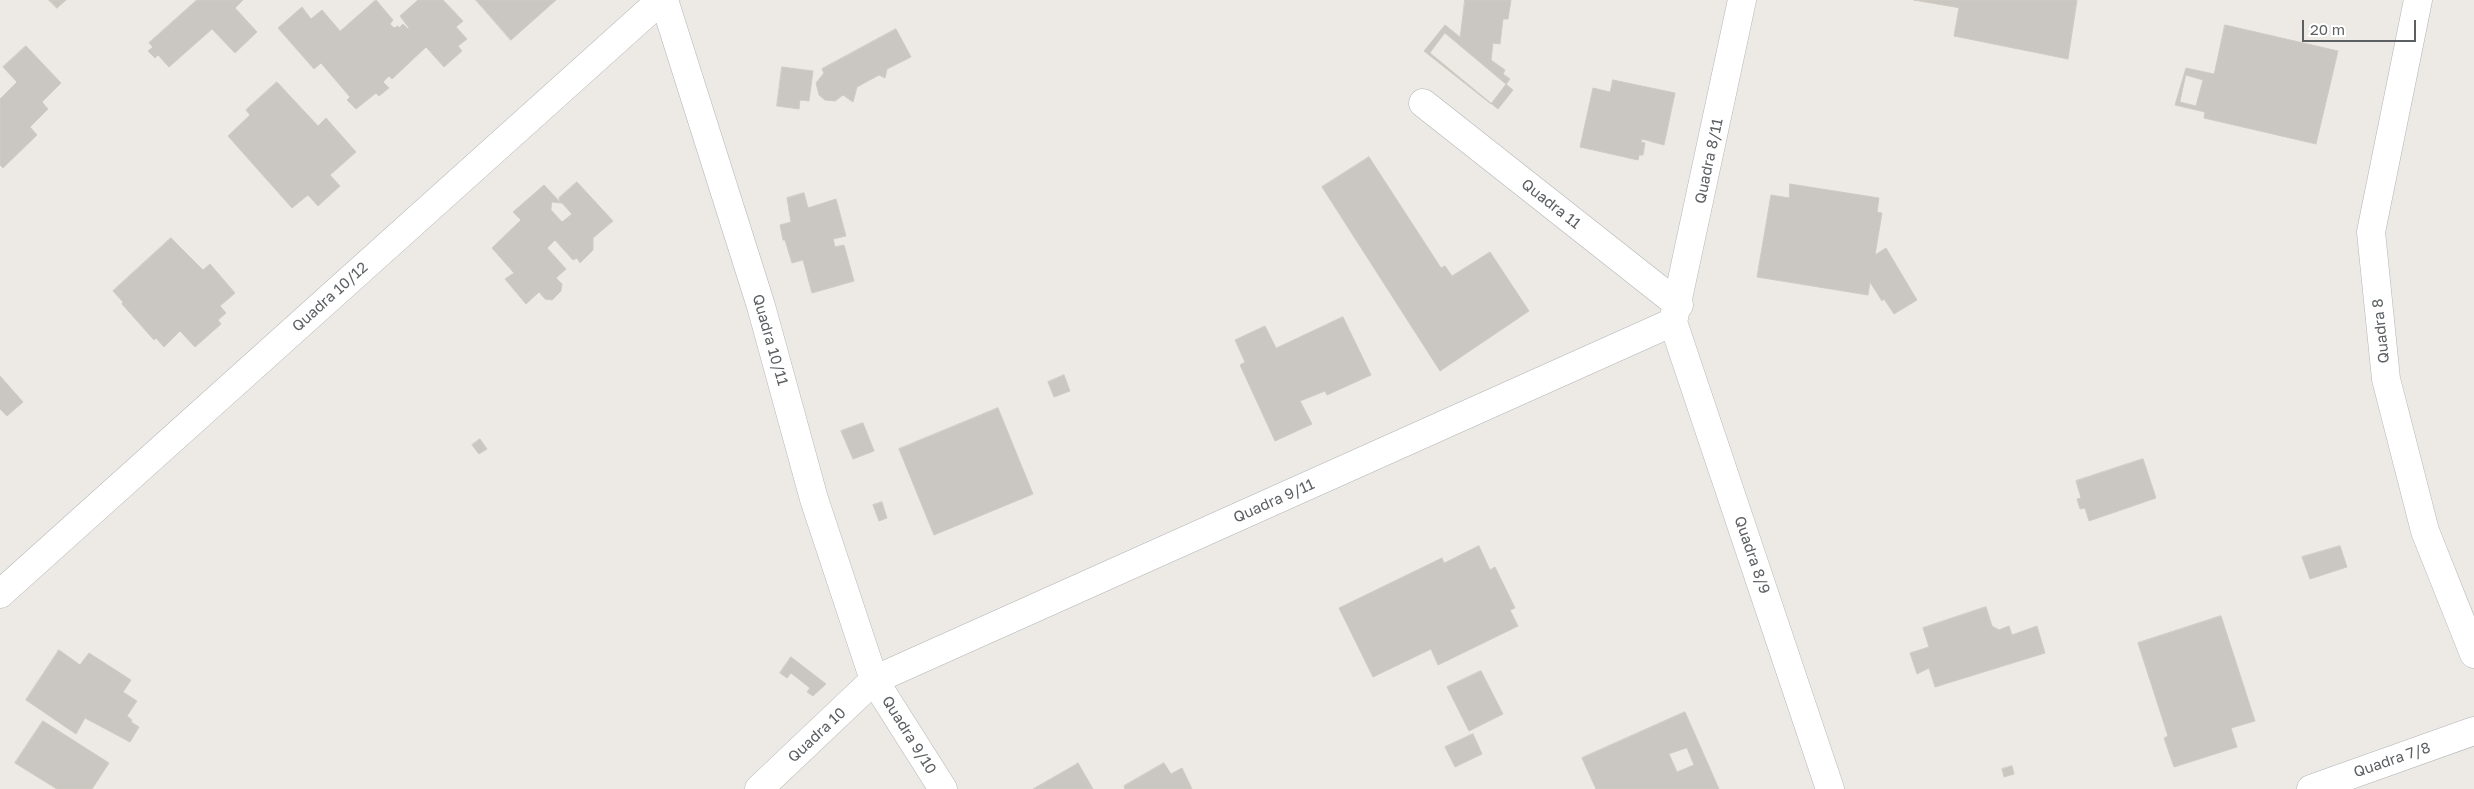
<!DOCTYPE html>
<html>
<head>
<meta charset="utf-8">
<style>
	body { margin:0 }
	#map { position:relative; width:2474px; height:789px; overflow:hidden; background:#ede9e4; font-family:"Golos Text",sans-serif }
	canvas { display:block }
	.scale { position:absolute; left:2302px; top:20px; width:114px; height:22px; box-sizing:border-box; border:2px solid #5c6063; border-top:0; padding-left:6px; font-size:15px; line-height:18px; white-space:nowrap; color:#5c6063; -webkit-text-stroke:4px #fff; paint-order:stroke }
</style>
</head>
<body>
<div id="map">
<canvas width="2474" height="789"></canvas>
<div class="scale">20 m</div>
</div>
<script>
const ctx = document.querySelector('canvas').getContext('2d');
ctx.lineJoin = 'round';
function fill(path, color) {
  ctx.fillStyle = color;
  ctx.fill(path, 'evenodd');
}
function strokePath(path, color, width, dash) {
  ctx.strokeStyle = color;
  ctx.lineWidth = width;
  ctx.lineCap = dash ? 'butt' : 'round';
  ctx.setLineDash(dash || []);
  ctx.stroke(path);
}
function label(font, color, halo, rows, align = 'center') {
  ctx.font = font + ' "Golos Text",sans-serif';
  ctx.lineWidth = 4.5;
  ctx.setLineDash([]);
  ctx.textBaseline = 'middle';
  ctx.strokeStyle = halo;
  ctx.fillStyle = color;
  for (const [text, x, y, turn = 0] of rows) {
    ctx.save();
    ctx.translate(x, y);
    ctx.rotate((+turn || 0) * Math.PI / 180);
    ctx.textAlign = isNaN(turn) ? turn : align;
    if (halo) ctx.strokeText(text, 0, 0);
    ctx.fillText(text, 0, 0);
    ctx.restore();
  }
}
const building = new Path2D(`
	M49 0H66L57 8Z
	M197 0H243L235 8 257 32 235 53 212 29 169 67 158 55 155 58 148 51 153 47 149 43Z
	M376 0 393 20 390 24 394 28 398 26 399 28 403 24 408 29 409 28 400 16 418 0H443L463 21 456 27 467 39 458 46 462 51 444 67 426 47 392 79 389 76 383 82 389 88 379 96 376 93 356 109 347 100 350 97 321 63 314 69 278 28 302 7 311 19 322 10 340 31Z
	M476 0H556L511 40Z
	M1465 0H1511L1508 19H1503L1500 44 1493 43 1491 60 1505 70 1503 74 1510 79 1491 104 1424 51 1445 25 1460 37Z
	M1914 0H2077L2068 59 1954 36 1959 8Z
	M2225 25 2338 51 2316 144 2204 118 2205 112 2175 105 2186 68 2214 74ZM2186 75 2203 80 2196 106 2180 102Z
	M896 29 911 57 887 69 885 78 879 75 857 87 853 102 843 95 835 101 825 100 819 95 816 83 824 73 822 69Z
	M1445 33 1513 90 1498 109 1430 53Z
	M26 46 61 83 42 102 48 109 30 127 37 135 3 168 0 165V99L17 82 3 67Z
	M782 67 813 71 809 101 800 100 799 109 777 106Z
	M1613 80 1675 93 1664 145 1642 139 1641 142 1645 143 1643 155H1639L1638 160 1580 147 1593 88 1610 92Z
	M277 82 318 126 326 118 356 152 330 175 340 186 318 206 308 195 292 208 228 136 250 115 246 110Z
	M1369 157 1441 268 1445 266 1452 276 1490 252 1529 311 1440 371 1322 187Z
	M577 182 613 221 593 238V250L580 263 577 258 573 260 555 240 547 248 566 269 556 278 562 284 561 291 552 300 545 299 539 292 526 304 505 279 514 273 492 248 521 220 513 212 544 185 560 202 559 198ZM552 202 562 203 572 214 562 222 551 210Z
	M1790 184 1879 198 1877 212 1882 213 1875 255 1886 248 1917 300 1894 314 1884 299 1882 301 1870 282 1868 295 1757 277 1771 195 1789 198Z
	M804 193 808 208 836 199 846 236 833 239 835 247 844 245 854 281 812 293 803 260 792 263 785 240H783L780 225 791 222 787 198Z
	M171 238 203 270 210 264 235 293 220 306 226 313 218 320 221 324 195 347 180 331 164 347 156 338 154 340 122 304 123 302 113 291Z
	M1343 317 1371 375 1327 395 1325 391 1300 401 1312 424 1275 441 1240 365 1245 362 1235 340 1265 326 1276 348Z
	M1064 375 1070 391 1054 397 1048 382Z
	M0 376 23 402 7 416 0 409Z
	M998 408 1033 494 934 535 899 449Z
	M863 423 874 451 853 459 841 431Z
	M480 439 487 449 479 454 472 445Z
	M2143 459 2156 498 2089 521 2085 508 2080 509 2077 499 2081 498 2076 481Z
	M882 502 887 518 879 521 873 505Z
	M1479 546 1490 570 1495 567 1515 608 1510 610 1518 626 1438 665 1431 649 1373 677 1339 608 1442 558 1444 563Z
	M2340 546 2347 567 2310 579 2302 557Z
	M1986 607 1992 626 1999 630 2009 626 2012 635 2037 626 2045 653 1935 687 1929 668 1917 674 1910 653 1929 647 1923 628Z
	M2221 616 2255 721 2231 728 2237 747 2174 767 2164 738 2168 736 2138 643Z
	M59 650 80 665 89 653 131 680 123 692 137 701 127 716 132 720 131 722 139 727 130 742 85 718 76 734 26 700Z
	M791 657 826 684 813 696 807 692 810 688 791 673 787 678 780 673Z
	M1481 671 1503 714 1469 731 1447 687Z
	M1685 712 1719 789H1596L1582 758ZM1687 748 1694 765 1677 772 1669 754Z
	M43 721 109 763 92 789H57L15 763Z
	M1473 734 1482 754 1455 767 1445 747Z
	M1078 763 1093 789H1033L1075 765Z
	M1164 763 1171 774 1182 768 1192 789H1125L1124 786Z
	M2012 766 2014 774 2004 777 2002 769Z`);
const street = new Path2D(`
	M664 0 761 306 814 499 874 680 943 789
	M2418 0 2371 232 2386 379 2425 531 2474 654
	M1423 103 1679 305
	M1673 322 1830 789
	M1673 322 1742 0
	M0 594 661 0
	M759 789 874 680 1673 322
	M2311 789 2474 731`);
const streetNames = [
	["Quadra 8/11",1709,161,-78],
	["Quadra 11",1551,204,38],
	["Quadra 10/12",330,297,-42],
	["Quadra 8",2381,331,-96],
	["Quadra 10/11",770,340,74],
	["Quadra 9/11",1274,501,-24],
	["Quadra 8/9",1752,555,71],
	["Quadra 10",817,735,-43],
	["Quadra 9/10",909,735,58],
	["Quadra 7/8",2392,760,-19]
];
fill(building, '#cac6c2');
strokePath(building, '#d1cac2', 1);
strokePath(street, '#b1b5b7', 29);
strokePath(street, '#fff', 28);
label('15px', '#5c6063', '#fff', streetNames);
</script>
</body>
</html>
